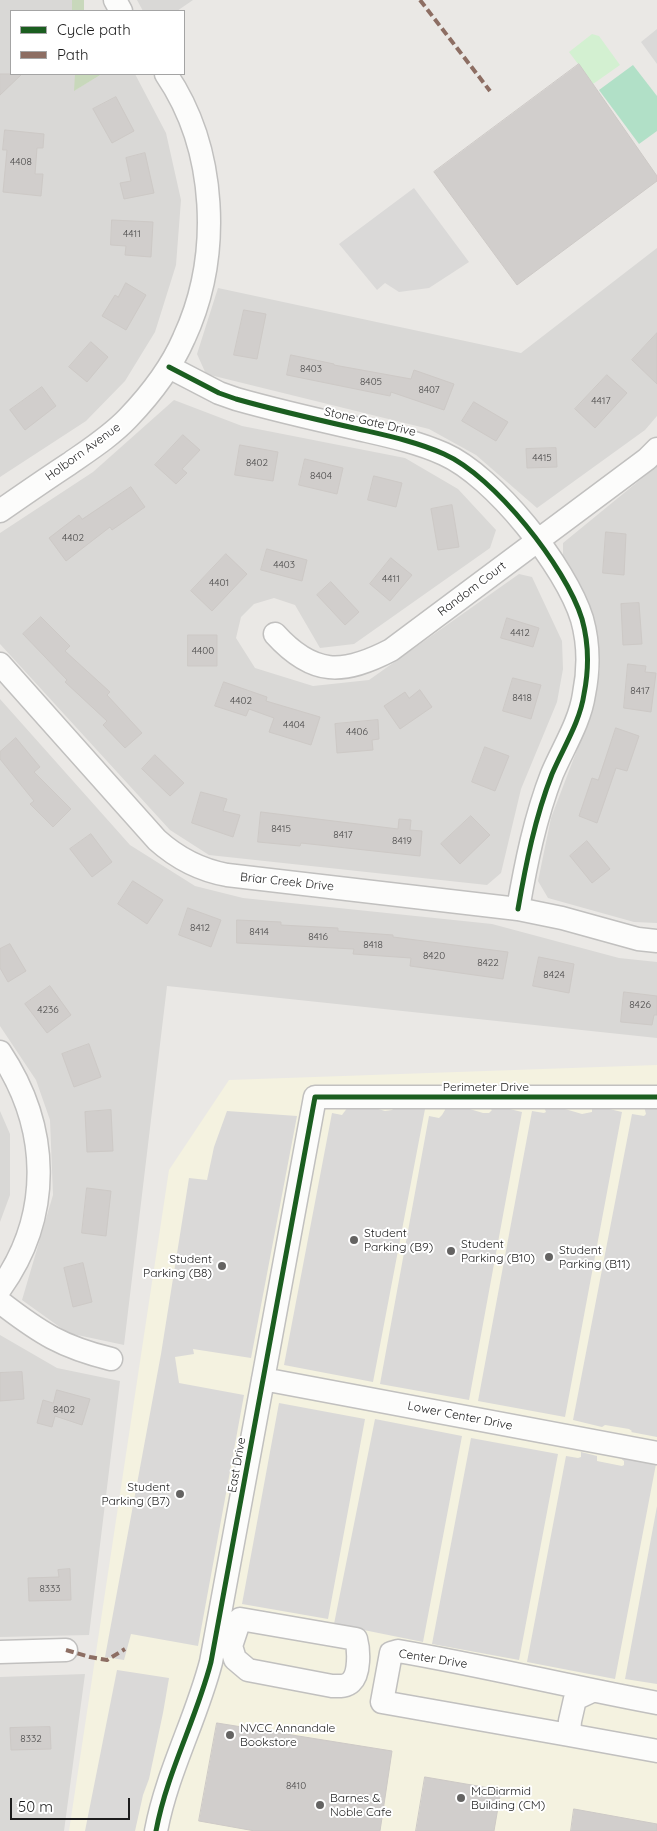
<!DOCTYPE html>
<html>
<head>
<meta charset="utf-8">
<style>
	body { margin:0 }
	#map { position:relative; width:657px; height:1831px; overflow:hidden; background:#eae8e5; font-family:Quicksand,sans-serif }
	canvas { display:block }
	.legend { position:absolute; left:10px; top:10px; width:175px; height:65px; box-sizing:border-box; background:#fff; border:1px solid #a4a4a4; margin:0; padding:6px 9px; list-style:none; font-size:15px; color:#1c1c1c }
	.legend li { display:flex; align-items:center; gap:10px; height:25px }
	.legend b { width:25px; border:1px solid #a4a4a4 }
	.scale { position:absolute; left:10px; top:1798px; width:120px; height:22px; box-sizing:border-box; border:2px solid #1c1c1c; border-top:0; padding-left:6px; font-size:15px; line-height:18px; white-space:nowrap; color:#1c1c1c; -webkit-text-stroke:4px #fff; paint-order:stroke }
</style>
</head>
<body>
<div id="map">
<canvas width="657" height="1831"></canvas>
<ul class="legend">
<li><b style="height:6px;background:#1b5e20"></b>Cycle path</li>
<li><b style="height:6px;background:#8d6e63"></b>Path</li>
</ul>
<div class="scale">50 m</div>
</div>
<script>
const ctx = document.querySelector('canvas').getContext('2d');
ctx.lineJoin = 'round';
function fill(path, color) {
  ctx.fillStyle = color;
  ctx.fill(path, 'evenodd');
}
function strokePath(path, color, width, dash) {
  ctx.strokeStyle = color;
  ctx.lineWidth = width;
  ctx.lineCap = dash ? 'butt' : 'round';
  ctx.setLineDash(dash || []);
  ctx.stroke(path);
}
function label(font, color, halo, rows, align = 'center') {
  ctx.font = font + ' Quicksand,sans-serif';
  ctx.lineWidth = 4;
  ctx.setLineDash([]);
  ctx.textBaseline = 'middle';
  ctx.strokeStyle = halo;
  ctx.fillStyle = color;
  for (const [text, x, y, turn = 0] of rows) {
    ctx.save();
    ctx.translate(x, y);
    ctx.rotate((+turn || 0) * Math.PI / 180);
    ctx.textAlign = isNaN(turn) ? turn : align;
    if (halo) ctx.strokeText(text, 0, 0);
    ctx.fillText(text, 0, 0);
    ctx.restore();
  }
}
const residential = new Path2D(`
	M0 0H72V11H11V74H75V90L102 74H135L166 133 181 200 176 265 155 332 125 381 86 421 0 477Z
	M137 0H193L177 11H143Z
	M657 248V416L645 430 537 508 476 455 429 429 206 374 197 354 218 288 521 353Z
	M174 400 242 426 405 458 458 489 496 530 490 548 354 644 320 648 295 605 274 598 254 604 241 617 236 638 255 668 313 686 369 680 519 574 532 577 562 641 563 669 557 702 521 789 501 873 487 885 209 855 170 830 0 644V533L93 472Z
	M657 466V923L634 922 548 898 538 881 551 818 593 708 600 669 592 611 563 555V543Z
	M0 699 130 845 195 886 243 898 492 924 619 958 657 962V1038L167 986 124 1345 68 1333 22 1300 53 1195 50 1120 36 1080 0 1026Z
	M0 1111 10 1134V1195L0 1222Z
	M0 1335 57 1368 120 1381 89 1635 0 1637Z
	M85 1674 64 1831H0V1677Z`);
const education = new Path2D(`
	M657 1065V1831H69L169 1170 229 1080Z`);
const forest = new Path2D(`
	M72 0H84V11H72Z
	M75 74H102L74 91Z`);
const park = new Path2D(`
	M592 34 599 36 620 65 593 84 569 52Z`);
const pitch = new Path2D(`
	M633 65 657 96V131L639 144 599 90Z`);
const parking = new Path2D(`
	M657 29V64L641 42Z
	M414 188 469 262 429 288 399 292 385 283 377 290 339 244Z
	M485 1103 522 1112 469 1400 380 1384 429 1116 439 1118 442 1115 445 1110 444 1104 463 1107 483 1113H489L492 1110Z
	M584 1103 622 1112 565 1417 478 1401 532 1111 544 1113 546 1112 543 1104 563 1107 565 1109 582 1114 592 1112V1109Z
	M368 1106 385 1111 392 1110 395 1107 425 1109 373 1382 284 1365 332 1113 342 1115 348 1107Z
	M644 1106 657 1108V1437L631 1432 632 1431 629 1429 605 1425 602 1427 573 1420 632 1114 644 1116 646 1114Z
	M227 1111 297 1116 251 1358 193 1349 194 1354 175 1357 179 1383 244 1395 198 1646 131 1634 124 1660 105 1657 161 1354 189 1178 207 1180 214 1147Z
	M279 1403 365 1419 328 1619 242 1604Z
	M375 1419 462 1436 423 1642 334 1624Z
	M471 1438 558 1454 519 1660 432 1644Z
	M581 1452 597 1456V1461L622 1466 624 1465V1461L619 1457 656 1464 615 1679 527 1662 566 1456 578 1458 581 1457Z
	M657 1506V1684L625 1679Z
	M117 1670 169 1678 163 1713 149 1779 143 1795 135 1831H85Z`);
const building = new Path2D(`
	M579 64 657 176V181L517 285 434 172Z
	M0 74H22L0 95Z
	M116 97 134 131 112 143 93 109Z
	M5 130 44 134 43 148H37L35 174H43L41 196 3 192 7 150H3Z
	M145 153 154 193 124 199 120 183 131 181 126 158Z
	M112 220 153 222 151 257 125 255 126 246 111 245Z
	M126 283 146 295 126 330 102 316 115 295 118 297Z
	M244 310 266 314 257 359 234 355Z
	M657 333V384L632 360Z
	M91 342 108 357 87 382 69 367Z
	M291 355 334 364V365L411 379 414 370 454 384 444 410 391 392 390 396 287 375Z
	M607 375 627 393 595 428 575 409Z
	M42 387 56 406 25 430 10 410Z
	M474 402 508 422 496 441 462 421Z
	M183 435 200 450 182 469 187 473 176 484 155 465Z
	M240 445 278 452 273 481 235 475Z
	M556 448 557 467 527 468 526 449Z
	M305 459 343 468 337 494 299 485Z
	M374 476 402 483 396 507 368 500Z
	M131 487 145 507 112 530 110 527 66 561 49 538 79 515 82 519Z
	M452 505 459 547 438 550 431 509Z
	M606 532 626 534 624 575 603 573Z
	M267 549 307 560 302 581 261 570Z
	M226 554 247 574 212 611 191 591Z
	M391 558 412 575 390 601 370 584Z
	M331 582 359 612 345 625 317 595Z
	M639 603 642 644 623 645 621 604Z
	M41 617 70 646 65 651 110 692 107 695 142 733 125 748 103 725 107 721 65 682 67 680 23 634Z
	M507 618 539 628 533 647 501 638Z
	M188 635H217V666H188Z
	M628 664 646 666 645 672 656 673 651 712 624 708Z
	M513 678 541 685 531 719 503 711Z
	M224 682 267 697 266 701 320 717 311 745 269 732 274 718 249 709 246 716 215 706Z
	M420 690 432 707 400 729 384 706 405 692 409 698Z
	M378 720 379 739 372 740 373 750 337 753 335 724Z
	M616 728 639 736 627 771 616 768 597 823 579 816 592 778 598 780Z
	M16 738 40 767 34 772 71 809 53 827 30 804 34 801 0 759V752Z
	M485 747 509 756 495 791 472 782Z
	M155 755 184 783 170 796 142 769Z
	M201 792 227 799 223 811 240 815 233 837 192 823Z
	M261 812 398 829 399 819 411 820 410 830 422 831 420 856 301 843 300 846 258 842Z
	M471 816 490 835 460 864 441 844Z
	M91 834 112 862 92 877 70 849Z
	M587 841 610 869 592 883 570 856Z
	M133 881 163 900 147 924 118 904Z
	M188 908 221 920 211 947 179 935Z
	M237 920 281 922V925L338 928V931L393 935V937L508 952 503 979 410 966 411 958 353 954 354 949 237 943Z
	M10 944 26 971 8 982 0 968V949Z
	M539 957 574 964 569 993 533 986Z
	M50 986 71 1015 47 1033 25 1004Z
	M624 992 657 996V1015H654L652 1025 621 1022Z
	M89 1044 101 1077 74 1087 62 1054Z
	M111 1110 113 1151 87 1152 85 1112Z
	M87 1188 111 1191 106 1236 82 1233Z
	M83 1263 92 1302 73 1307 64 1268Z
	M22 1372 24 1399 0 1401V1373Z
	M57 1390 90 1399 82 1425 55 1416 52 1427 37 1423 43 1400 53 1403Z
	M70 1569 71 1600 29 1601 28 1578 59 1577 58 1570Z
	M217 1723 392 1751 380 1831H255L199 1821Z
	M50 1727 51 1749 11 1750 10 1728Z
	M425 1777 501 1790 494 1831H416Z
	M574 1809 657 1824V1831H571Z`);
const minor = new Path2D(`
	M115 0 121 11
	M169 367 219 393 236 399C275 410 314 419 354 428 384 435 415 441 444 454 494 476 566 567 582 619 589 644 589 669 584 694 580 722 563 748 552 774 535 818 526 863 518 909
	M0 511C23 495 46 479 69 464 89 450 111 436 128 418 151 394 171 368 184 338 222 256 217 149 166 74
	M275 634C313 676 343 675 391 650L647 459 657 449
	M0 664 157 840C177 858 200 870 227 875L518 909 562 918 638 939 657 941
	M0 1052C50 1127 53 1215 0 1289
	M0 1302C40 1333 62 1347 111 1359
	M263 1379 657 1453
	M240 1619 356 1639C359 1650 360 1674 351 1682 346 1687 338 1686 332 1686L248 1670 235 1659 231 1646Z
	M0 1652 66 1650
	M592 1691 575 1699 570 1721 569 1735 657 1751
	M569 1735 382 1702 391 1653 398 1651C485 1666 571 1687 657 1703
	M156 1831C167 1772 196 1720 211 1662L315 1097H657`);
const quiet = new Path2D(`
	M420 0 490 91
	M66 1650 90 1657 107 1660 125 1649`);
const cycleway = new Path2D(`
	M169 367 219 393 236 399C275 410 314 419 354 428 384 435 415 441 444 454 494 476 566 567 582 619 589 644 589 669 584 694 580 722 563 748 552 774 535 818 526 863 518 909
	M156 1831C167 1772 196 1720 211 1662L315 1097H657`);
const markers = [
	[354,1240,5,"#646362"],
	[451,1251,5,"#646362"],
	[549,1257,5,"#646362"],
	[222,1266,5,"#646362"],
	[180,1494,5,"#646362"],
	[230,1735,5,"#646362"],
	[461,1798,5,"#646362"],
	[320,1805,5,"#646362"]
];
const numberNames = [
	["4408",21,162],
	["4411",132,234],
	["8403",311,369],
	["8405",371,382],
	["8407",429,390],
	["4417",601,401],
	["4415",542,458],
	["8402",257,463],
	["8404",321,476],
	["4402",73,538],
	["4403",284,565],
	["4411",391,579],
	["4401",219,583],
	["4412",520,633],
	["4400",203,651],
	["8417",640,691],
	["8418",522,698],
	["4402",241,701],
	["4404",294,725],
	["4406",357,732],
	["8415",281,829],
	["8417",343,835],
	["8419",402,841],
	["8412",200,928],
	["8414",259,932],
	["8416",318,937],
	["8418",373,945],
	["8420",434,956],
	["8422",488,963],
	["8424",554,975],
	["8426",640,1005],
	["4236",48,1010],
	["8402",64,1410],
	["8333",50,1589],
	["8332",31,1739],
	["8410",296,1786]
];
const streetNames = [
	["Stone Gate Drive",370,422,13],
	["Holborn Avenue",83,452,-36],
	["Random Court",472,589,-37],
	["Briar Creek Drive",287,882,6],
	["Perimeter Drive",486,1087],
	["Lower Center Drive",460,1416,11],
	["East Drive",237,1465,-80],
	["Center Drive",433,1659,9]
];
const poiNames = [
	["Student",364,1233],
	["Parking (B9)",364,1247],
	["Student",461,1244],
	["Parking (B10)",461,1258],
	["Student",559,1250],
	["Parking (B11)",559,1264],
	["Student",212,1259,"right"],
	["Parking (B8)",212,1273,"right"],
	["Student",170,1487,"right"],
	["Parking (B7)",170,1501,"right"],
	["NVCC Annandale",240,1728],
	["Bookstore",240,1742],
	["McDiarmid",471,1791],
	["Building (CM)",471,1805],
	["Barnes &",330,1798],
	["Noble Cafe",330,1812]
];
fill(residential, '#d9d8d6');
fill(education, '#f4f2e0');
fill(forest, '#c8d8bb');
fill(park, '#d3f0d1');
fill(pitch, '#b1e0c7');
fill(parking, '#dad9d8');
fill(building, '#d1cecc');
strokePath(building, '#cdc9c6', 1);
strokePath(minor, '#c1c0bf', 25);
strokePath(minor, '#fcfcfb', 22);
strokePath(quiet, '#8d6e63', 4, [8, 4]);
strokePath(cycleway, '#1b5e20', 5);
for (const [x, y, r, color] of markers) {
  const dot = new Path2D();
  dot.arc(x, y, r, 0, 2 * Math.PI);
  ctx.fillStyle = color;
  ctx.fill(dot);
  strokePath(dot, '#fff', 2);
}
label('10px', '#494848', null, numberNames);
label('12px', '#1c1c1c', '#fff', streetNames);
label('12px', '#1c1c1c', '#fff', poiNames, 'left');
</script>
</body>
</html>
